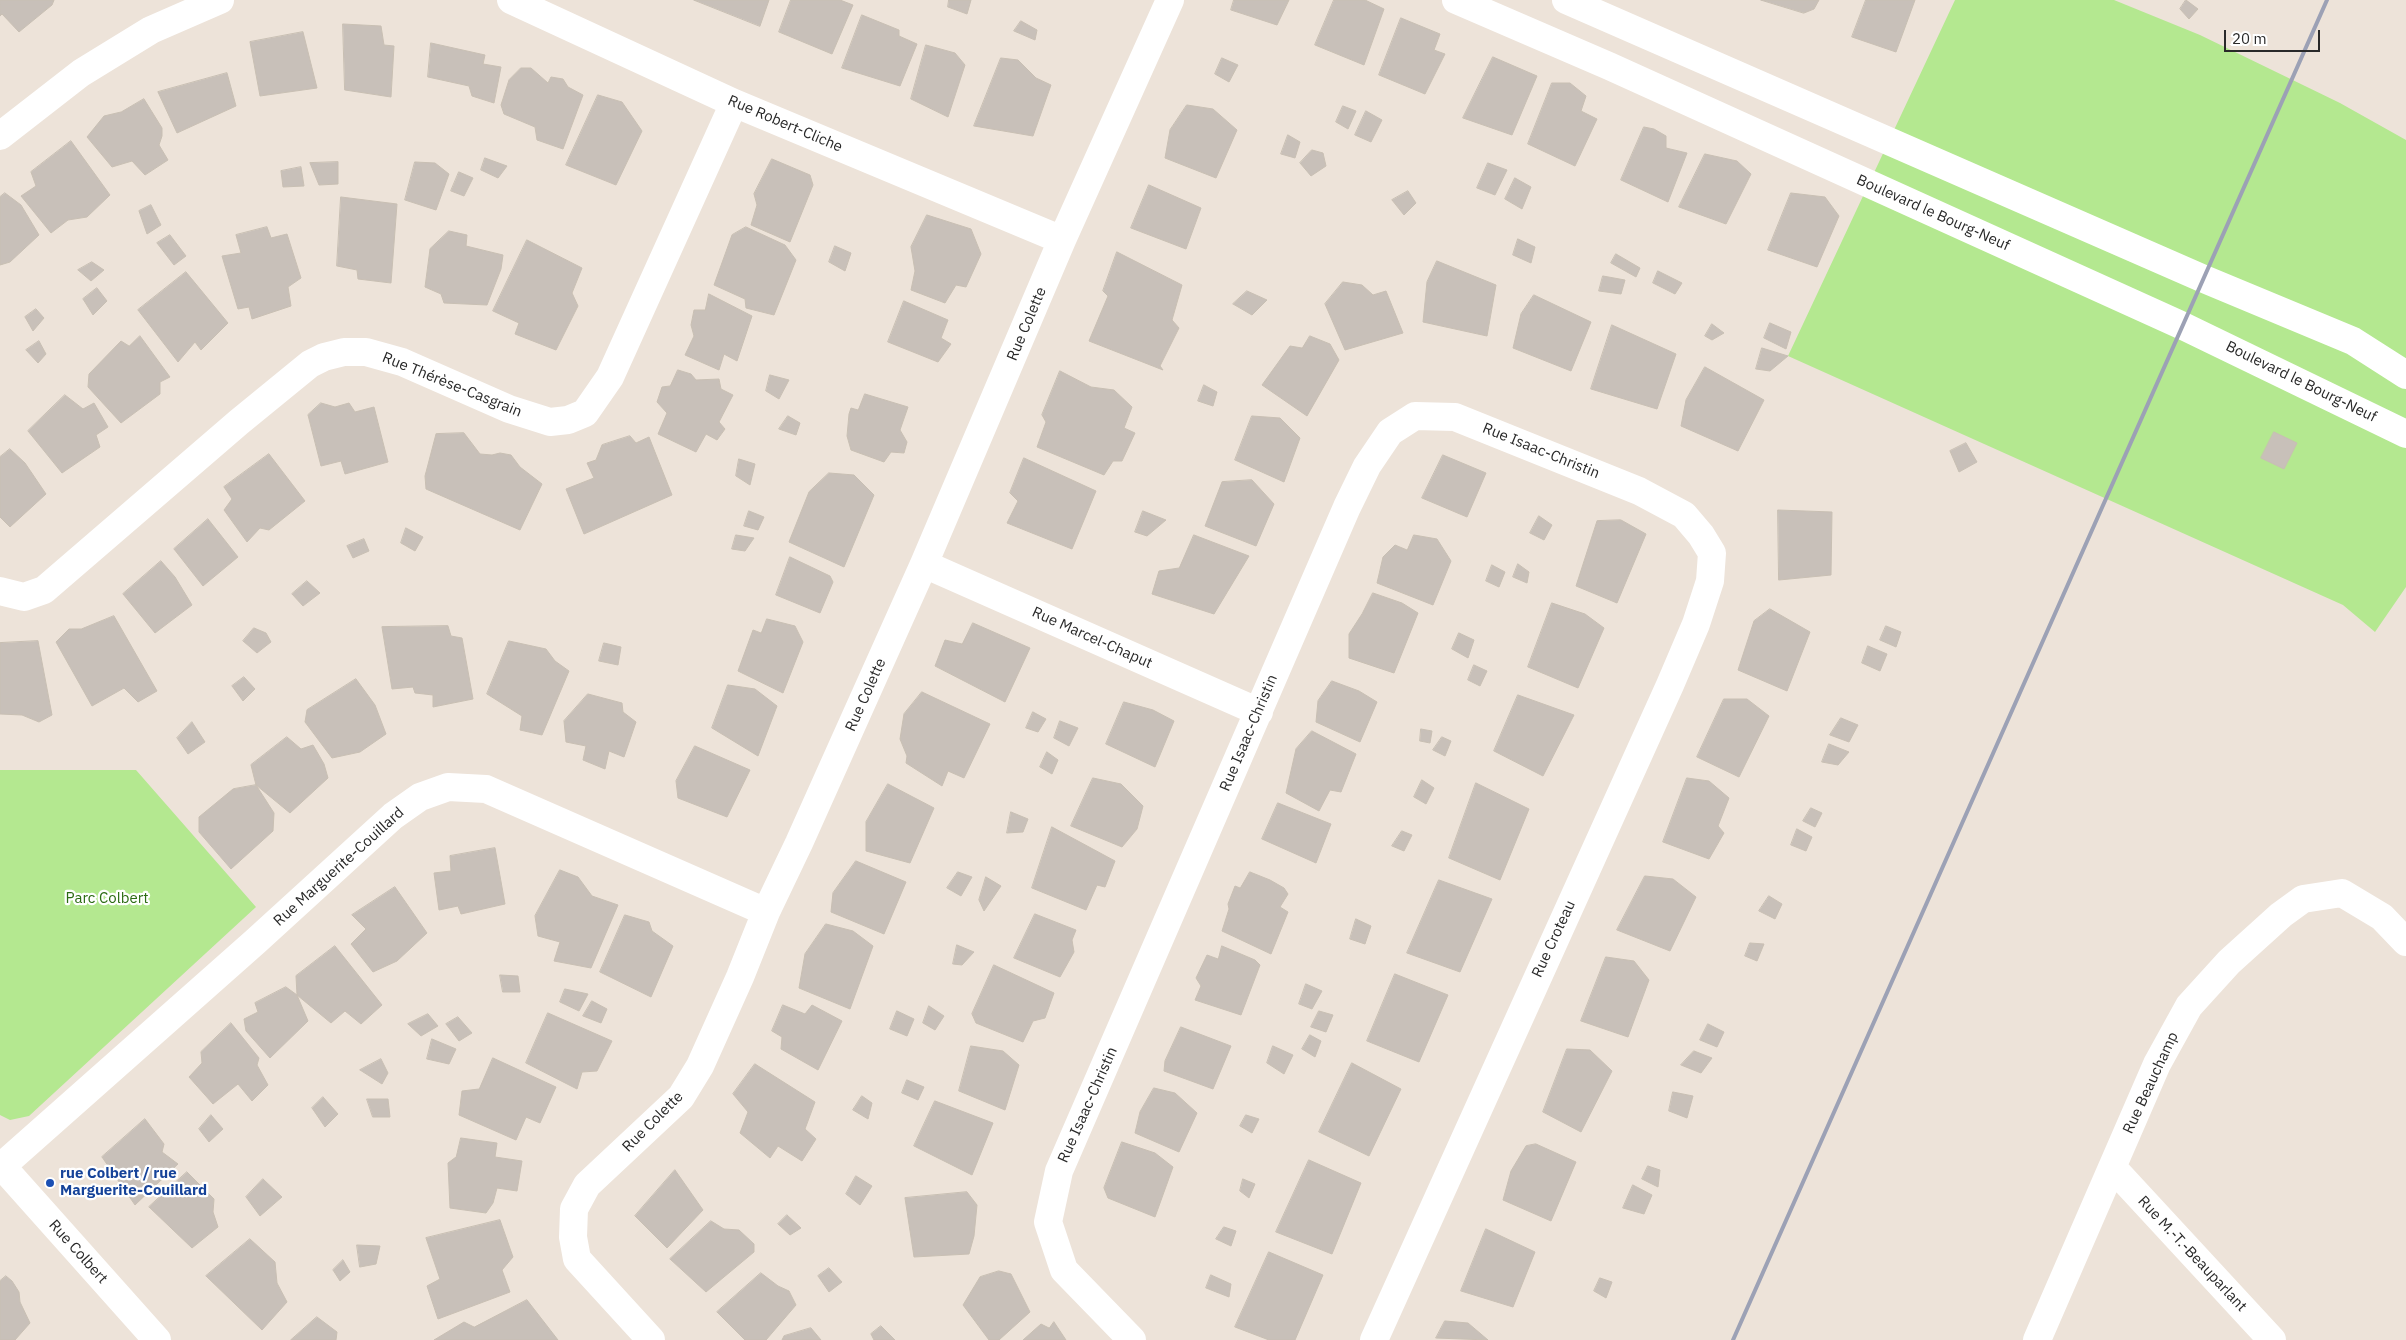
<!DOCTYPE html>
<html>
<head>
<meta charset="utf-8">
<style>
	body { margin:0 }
	#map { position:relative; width:2406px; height:1340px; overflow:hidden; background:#ede3d9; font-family:"IBM Plex Sans",sans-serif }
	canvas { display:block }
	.scale { position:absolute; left:2224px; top:30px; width:96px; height:22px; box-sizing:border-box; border:2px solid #292929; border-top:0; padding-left:6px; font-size:15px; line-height:18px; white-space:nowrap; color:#292929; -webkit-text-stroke:4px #fff; paint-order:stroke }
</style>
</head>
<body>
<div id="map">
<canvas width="2406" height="1340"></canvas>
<div class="scale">20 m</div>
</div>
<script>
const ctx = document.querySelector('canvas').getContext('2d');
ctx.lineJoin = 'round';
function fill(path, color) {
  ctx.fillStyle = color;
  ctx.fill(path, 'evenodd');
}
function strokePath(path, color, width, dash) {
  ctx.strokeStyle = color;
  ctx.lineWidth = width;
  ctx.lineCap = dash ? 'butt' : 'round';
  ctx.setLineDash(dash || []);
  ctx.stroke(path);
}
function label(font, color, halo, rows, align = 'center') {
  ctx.font = font + ' "IBM Plex Sans",sans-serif';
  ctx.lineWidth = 4.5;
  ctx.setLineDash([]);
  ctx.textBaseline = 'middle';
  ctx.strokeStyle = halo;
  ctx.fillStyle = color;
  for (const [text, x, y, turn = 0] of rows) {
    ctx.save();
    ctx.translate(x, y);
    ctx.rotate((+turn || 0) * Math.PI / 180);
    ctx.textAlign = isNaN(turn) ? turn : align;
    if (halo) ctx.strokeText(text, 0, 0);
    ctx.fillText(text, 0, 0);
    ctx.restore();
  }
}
const green = new Path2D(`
	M1955 0H2114L2200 35 2340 103 2406 140V587L2375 632 2343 605 1788 356Z
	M0 770H136L256 907 29 1116 10 1120 0 1115Z`);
const building = new Path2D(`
	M0 0H54L52 5 19 32 2 14 0 16Z
	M694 0H769L760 26Z
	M791 0H840L853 5 832 54 779 32Z
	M949 0H971L967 14 948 7Z
	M1234 0H1289L1277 25 1231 10Z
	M1334 0H1365L1384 9 1364 65 1315 45Z
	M1761 0H1819L1814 9 1804 13Z
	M1866 0H1915L1896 52 1852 37Z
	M2186 0 2198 9 2189 19 2180 9Z
	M862 15 899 30V36L917 44 900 86 842 68Z
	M1401 18 1440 34 1434 50 1445 54 1425 94 1379 75Z
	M1021 21 1037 30 1035 40 1014 31Z
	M343 24 381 26 384 45 394 46 391 97 345 90Z
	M303 32 317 88 260 96 250 42Z
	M431 43 485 55 483 64 501 67 494 103 472 96 469 86 428 77Z
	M926 45 955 53 965 65 948 117 911 99Z
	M1493 57 1537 76 1512 135 1463 118Z
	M1001 58 1018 60 1036 78 1051 85 1033 136 974 126Z
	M1222 58 1238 65 1229 82 1215 74Z
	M521 68H531L548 83 551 77 563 79 568 87 583 95 563 149 537 140 535 127 504 114 501 105 509 80Z
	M227 73 236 106 177 133 158 92Z
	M1552 83H1570L1586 96 1581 111 1597 119 1575 166 1528 144Z
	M598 95 622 102 642 131 616 185 566 165Z
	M144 99 162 128V136L159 145 168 160 145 175 132 161 112 167 87 137 104 116 121 112Z
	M1187 105 1213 109 1237 130 1216 178 1165 158 1170 130Z
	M1343 106 1356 111 1348 129 1336 122Z
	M1366 111 1382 120 1371 142 1355 135Z
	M1644 127 1654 129 1666 136V148L1687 153 1668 202 1621 180Z
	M1288 135 1300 142 1295 158 1281 154Z
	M71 141 110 195 87 217 68 220 51 233 21 196 36 186 31 172Z
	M1312 150 1323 153 1326 166 1311 176 1300 163Z
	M1705 154 1737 161 1751 174 1726 224 1679 207Z
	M485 158 507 166 498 178 481 170Z
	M772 159 810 175 813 185 790 242 751 225 757 205 754 194Z
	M338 162V184L319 185 310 163Z
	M415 162 435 163 449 174 436 210 405 200Z
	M1488 163 1507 170 1495 195 1477 188Z
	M301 167 304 186 283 187 281 171Z
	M459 172 473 178 464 196 451 191Z
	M1515 178 1531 187 1522 209 1505 199Z
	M1149 185 1201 208 1186 249 1131 228Z
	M1408 191 1416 203 1404 215 1392 200Z
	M5 193 21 205 39 235 10 262 0 265V197Z
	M1791 193 1825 197 1839 216 1817 267 1768 250Z
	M341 197 397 204 391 283 358 279 357 270 337 266Z
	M151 205 161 225 147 234 139 211Z
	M927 215 971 229 981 254 966 287 956 285 945 303 911 290 915 271 911 247Z
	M267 227 271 238 287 234 301 278 288 287 291 306 252 319 249 307 238 309 222 256 241 253 236 235Z
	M746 227 785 245 796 260 774 315 746 308 745 299 714 285 732 235Z
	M449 231 467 235 466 246 503 255 501 269 487 305 444 303 441 294 425 287 430 249Z
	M170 235 186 256 174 265 157 243Z
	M1518 239 1535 247 1531 263 1513 255Z
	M527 240 582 268 572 293 578 306 556 350 515 334 519 323 493 311Z
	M835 246 851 253 845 271 829 262Z
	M1117 252 1182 285 1172 320 1179 328 1160 366 1163 370 1089 341 1108 296 1103 291Z
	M1616 254 1640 268 1636 277 1611 263Z
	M1437 261 1496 285 1487 336 1423 322 1427 282Z
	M92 262 104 270 91 281 78 270Z
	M1658 271 1682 283 1675 294 1653 283Z
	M186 272 228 323 201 350 195 342 178 362 138 310Z
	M1603 276 1625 280 1621 294 1599 291Z
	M1343 282 1362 285 1373 295 1386 291 1403 333 1345 350 1325 304Z
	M97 288 107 301 93 315 83 299Z
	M1247 291 1267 300 1252 315 1233 304Z
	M709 294 752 316 737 361 724 354 719 370 685 355 694 336 691 325 694 310H705Z
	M1534 295 1591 322 1571 371 1513 348 1521 314Z
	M904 301 948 320 941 338 951 344 938 362 888 342Z
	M36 309 44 318 33 331 25 317Z
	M1770 323 1791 332 1786 349 1764 338Z
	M1712 324 1724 333 1712 340 1705 336Z
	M1612 325 1676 354 1657 409 1591 389Z
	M140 336 170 377 160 382V394L121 423 88 387 89 374 121 341 129 346Z
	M1310 336 1330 344 1339 360 1307 416 1262 385 1290 346 1302 348Z
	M39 341 46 354 38 363 26 350Z
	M1762 348 1788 356 1770 371 1756 369Z
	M1705 367 1764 400 1738 451 1681 426 1686 400Z
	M678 370 691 374 696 380 719 379 721 389 733 395 719 422 725 429 717 440 706 434 696 452 658 434 667 413 657 402 662 387 670 386Z
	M1060 371 1091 387 1114 390 1132 407 1124 428 1135 433 1122 461H1113L1104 475 1037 447 1046 422 1042 415Z
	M770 375 789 380 779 399 766 391Z
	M1204 385 1217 392 1213 406 1198 401Z
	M865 394 908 407 900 430 907 442 904 453 891 452 884 462 851 450 847 436 849 414 851 408 858 410Z
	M65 395 83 409 94 403 108 427 96 435 100 447 62 473 28 431Z
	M321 403 335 407 349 403 355 412 374 407 388 462 345 474 341 461 321 466 308 415Z
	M788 416 800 423 796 435 779 429Z
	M1252 416 1280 418 1300 438 1284 482 1235 460Z
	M2274 432 2297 443 2284 469 2261 458Z
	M464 433 480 454 492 455 500 453 511 455 520 467 542 484 520 530 426 489 425 476 436 434Z
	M630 436 636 443 649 437 672 495 584 534 566 489 594 478 587 463 596 460 602 445Z
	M1966 443 1977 462 1959 472 1950 451Z
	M10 449 25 463 46 494 10 527 0 517V457Z
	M269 454 305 501 269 530 260 528 247 542 224 510 232 499 224 487Z
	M1443 455 1486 473 1467 517 1422 498Z
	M1024 458 1096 491 1072 549 1007 523 1018 501 1010 493Z
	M739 459 755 464 750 485 736 476Z
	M829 473 854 475 874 495 844 567 789 542 809 492Z
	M1252 480 1274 504 1256 546 1205 526 1222 482Z
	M1778 510 1832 512 1831 575 1779 580Z
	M749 511 764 517 758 530 744 526Z
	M1143 511 1166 520 1147 536 1135 532Z
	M1539 516 1552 525 1544 540 1530 533Z
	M208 519 238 557 203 586 174 549Z
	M1621 520 1646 534 1617 603 1576 586 1597 521Z
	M406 528 423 537 415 551 401 543Z
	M736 535 754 538 745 551 732 549Z
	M1194 535 1249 556 1214 614 1152 594 1159 571 1179 568Z
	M1414 535 1437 539 1451 561 1433 605 1377 583 1383 557 1395 545 1407 550Z
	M364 539 369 551 353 558 347 546Z
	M790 557 830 576 833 582 820 613 776 595Z
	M161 561 175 577 192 605 155 633 123 594Z
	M1518 564 1529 572 1527 583 1513 577Z
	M1492 565 1505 572 1499 587 1486 581Z
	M307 581 320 593 303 606 292 594Z
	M1373 593 1402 603 1418 613 1394 673 1349 658V634L1362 614Z
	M1552 603 1585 614 1604 628 1578 688 1528 667Z
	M1770 609 1810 632 1787 691 1738 670 1754 621Z
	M114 616 157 691 138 702 124 688 92 706 56 642 69 629H81Z
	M767 619 795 626 803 642 783 693 738 671 753 630 761 633Z
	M973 623 1030 648 1005 702 935 666 945 640 962 644Z
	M448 626 451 636 462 638 473 699 433 707V695L415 693 413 687 392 689 382 627Z
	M1886 626 1901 632 1896 647 1880 640Z
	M254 628 266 633 271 642 257 653 243 641Z
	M1459 633 1474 640 1468 658 1452 649Z
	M38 641 52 715 39 722 22 715 0 714V643Z
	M509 641 546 649 555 661 569 671 542 735 520 730 522 716 487 694Z
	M604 643 621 647 618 665 599 661Z
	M1868 646 1887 654 1880 671 1862 663Z
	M1474 665 1487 671 1480 686 1468 680Z
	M244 677 255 689 243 701 232 686Z
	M356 679 375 705 386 734 360 752 332 758 305 722 307 710Z
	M1332 681 1359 691 1377 702 1360 742 1316 722 1318 701Z
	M728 685 755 689 777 706 758 756 712 728Z
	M922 692 990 724 964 778 948 771 942 786 906 763 907 756 900 739 904 714Z
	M588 694 622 703 623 712 636 722 624 757 609 751 605 769 583 760 586 746 566 742 564 721Z
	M1518 695 1574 715 1543 776 1494 751Z
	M1724 699H1747L1769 716 1739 777 1697 757Z
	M1124 702 1153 710 1174 721 1155 767 1106 744Z
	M1033 712 1046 719 1038 732 1026 728Z
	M1841 718 1858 725 1849 742 1830 735Z
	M1060 721 1078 728 1069 746 1054 738Z
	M192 722 205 742 188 754 177 738Z
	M1421 729 1432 731 1430 743 1420 741Z
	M1312 731 1356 754 1341 792 1330 790 1319 811 1286 793 1296 749Z
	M287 737 301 749 313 745 324 764 328 778 290 813 256 785 251 765Z
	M1442 737 1451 741 1445 756 1433 750Z
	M1829 744 1849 752 1838 765 1822 762Z
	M695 746 750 770 727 817 678 798 676 781Z
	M1047 752 1058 760 1052 774 1040 767Z
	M1093 778 1121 784 1143 806 1137 829 1122 847 1071 826Z
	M1687 778 1709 781 1729 798 1718 826 1724 833 1709 859 1663 842Z
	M1422 780 1434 788 1426 804 1414 797Z
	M1476 783 1529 809 1500 880 1449 858Z
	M888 784 934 808 910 863 866 851V822Z
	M256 785 274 813 273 831 231 869 199 832V817L233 789Z
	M1278 803 1331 824 1316 863 1262 839Z
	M1811 808 1822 813 1815 827 1803 821Z
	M1011 812 1028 819 1023 832 1007 833Z
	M1052 827 1115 861 1105 887 1097 885 1086 910 1032 888Z
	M1797 829 1812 837 1806 851 1791 845Z
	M1402 831 1412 835 1404 851 1392 846Z
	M495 848 505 904 461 914 458 906 439 910 434 873 451 871 450 856Z
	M856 861 906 882 884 934 831 912 833 893Z
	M560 870 578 877 592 896 618 905 591 968 554 961 560 942 538 936 535 916Z
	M958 872 972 877 961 896 947 888Z
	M1250 872 1270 880 1284 888 1288 894 1280 907 1288 912 1271 954 1222 931 1229 909 1228 904 1235 886 1240 888Z
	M1645 876 1673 879 1696 897 1670 951 1617 930Z
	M986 877 1001 886 984 911 979 900Z
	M1439 880 1492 899 1460 972 1407 953Z
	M395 887 427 933 397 961 373 972 351 944 366 929 352 915Z
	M1769 896 1782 904 1775 919 1759 911Z
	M1035 914 1076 930 1072 940 1074 952 1060 977 1014 958Z
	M625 915 649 922 652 931 673 946 651 997 600 972Z
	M1356 919 1371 926 1365 944 1350 939Z
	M826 924 853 931 873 946 850 1009 799 988 805 954Z
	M1750 943 1764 944 1757 961 1745 956Z
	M957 945 974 952 962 965 953 964Z
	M335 946 382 1005 361 1024 345 1011 331 1023 297 995 296 976Z
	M1222 946 1255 960 1260 965 1241 1015 1195 1000 1201 986 1196 978 1207 955 1218 959Z
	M1606 957 1634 961 1649 980 1628 1037 1581 1021Z
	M994 965 1054 993 1045 1018 1033 1021 1023 1042 976 1023 972 1014Z
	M1395 974 1448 995 1419 1062 1367 1041Z
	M500 975 518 976 520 992H503Z
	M1306 984 1322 991 1312 1009 1299 1004Z
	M286 987 297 995 308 1021 270 1058 246 1031 244 1019 258 1012 255 1003Z
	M565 989 588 994 579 1011 560 1002Z
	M592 1001 607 1009 601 1023 583 1016Z
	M783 1005 805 1014 812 1005 842 1021 818 1070 781 1049 782 1037 772 1031Z
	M929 1006 944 1016 935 1030 923 1023Z
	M897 1011 914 1019 907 1036 890 1029Z
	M1319 1011 1333 1015 1326 1032 1311 1027Z
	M548 1013 612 1041 597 1071 582 1072 577 1089 526 1063Z
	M428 1014 438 1026 421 1036 408 1024Z
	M458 1017 472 1033 459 1041 446 1024Z
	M231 1023 259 1058 257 1065 268 1085 252 1101 238 1084 213 1104 189 1077 202 1063 201 1052Z
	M1708 1024 1724 1032 1717 1047 1700 1040Z
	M1181 1027 1231 1046 1213 1089 1164 1071 1165 1061Z
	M1310 1035 1321 1041 1315 1057 1302 1049Z
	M432 1039 456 1049 449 1064 427 1059Z
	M971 1046 1003 1051 1019 1065 1005 1110 959 1091Z
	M1273 1046 1293 1055 1284 1074 1267 1063Z
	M1567 1049 1590 1050 1612 1071 1581 1132 1543 1112Z
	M1694 1051 1712 1058 1701 1073 1681 1065Z
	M493 1058 556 1087 540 1123 526 1117 516 1140 459 1115 462 1091 479 1089Z
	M381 1059 388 1073 382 1084 360 1070Z
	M1352 1063 1401 1089 1369 1156 1319 1132Z
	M755 1064 815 1102 805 1129 816 1139 802 1161 778 1146 770 1158 740 1133 748 1112 733 1094Z
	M907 1080 924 1087 918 1100 902 1093Z
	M1154 1088 1175 1093 1197 1113 1179 1152 1135 1133 1140 1112Z
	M1673 1092 1693 1096 1687 1118 1669 1111Z
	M862 1096 872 1103 868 1119 853 1110Z
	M323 1097 338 1114 325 1127 312 1108Z
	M367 1099H388L390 1117H373Z
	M935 1101 993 1123 972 1175 914 1146Z
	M211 1115 223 1129 209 1142 199 1129Z
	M1246 1115 1259 1119 1252 1133 1240 1126Z
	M145 1119 164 1144 162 1152 178 1164 135 1205 102 1157Z
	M461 1138 497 1143 495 1157 522 1161 517 1191 497 1188 493 1203 486 1213 450 1208 448 1163 456 1157Z
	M1122 1142 1155 1153 1173 1167 1155 1217 1108 1198 1104 1188Z
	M1536 1144 1576 1162 1551 1221 1503 1200 1511 1171 1526 1146Z
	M1309 1160 1361 1183 1332 1254 1276 1232Z
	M1648 1166 1660 1170 1658 1187 1642 1179Z
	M675 1170 703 1210 667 1248 635 1216Z
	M187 1172 214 1199 213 1212 218 1227 192 1248 149 1207Z
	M856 1176 872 1186 860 1205 846 1194Z
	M263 1179 282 1197 260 1216 246 1197Z
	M1243 1179 1255 1184 1249 1198 1240 1191Z
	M1633 1185 1652 1195 1644 1214 1623 1208Z
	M967 1192 977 1205 974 1236 969 1254 914 1257 905 1198Z
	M787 1215 801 1228 790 1235 778 1224Z
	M500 1220 513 1257 502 1270 510 1292 438 1319 427 1286 440 1279 426 1238Z
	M711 1221 724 1229 739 1230 754 1244V1252L706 1292 670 1259Z
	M1224 1227 1236 1231 1231 1246 1216 1239Z
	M1486 1229 1535 1252 1513 1307 1461 1291Z
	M250 1239 275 1262 277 1283 287 1302 262 1330 206 1276Z
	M357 1245 380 1246 376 1264 360 1267Z
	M1269 1252 1323 1275 1295 1340H1269L1235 1327Z
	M343 1260 350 1272 340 1281 333 1270Z
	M829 1268 842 1282 829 1292 818 1276Z
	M999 1271 1011 1274 1030 1312 999 1340H989L963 1305 980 1277Z
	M761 1273 778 1286 789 1291 796 1305 766 1340H745L717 1312Z
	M1211 1275 1231 1284 1229 1297 1206 1288Z
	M6 1276 12 1281 19 1292 20 1302 30 1323 15 1340H0V1281Z
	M1600 1278 1612 1282 1606 1298 1594 1291Z
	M527 1300 558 1340H434L464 1322 474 1327Z
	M317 1317 337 1332 336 1340H291Z
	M1445 1321 1468 1323 1488 1340 1436 1338Z
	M1054 1322 1066 1340H1023L1041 1324 1049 1328Z
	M881 1326 895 1340H874L871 1334Z
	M811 1328 821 1340H782L784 1336Z`);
const minor = new Path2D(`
	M511 0 734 103 1062 240
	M1456 0 1609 66 2183 326 2406 434
	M1566 0 2204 279 2353 341 2406 375
	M0 136 81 73 151 30 220 0
	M924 564 1259 712
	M0 591 24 597 44 590 239 422 310 364 324 357 344 352H366L402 362 509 409 550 422 568 420 585 413 610 377 734 103
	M0 1164 157 1340
	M2 1166 256 941 393 816 420 797 448 787 486 789 766 912
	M2113 1168 2272 1340
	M651 1340 577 1259 573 1237 574 1209 587 1185 681 1097 700 1066 740 977 766 912 799 843 924 564 1062 240 1170 0
	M1132 1340 1064 1270 1048 1222 1059 1171 1347 507 1367 466 1390 432 1415 416 1455 417 1639 491 1684 515 1701 535 1712 553 1710 581 1696 624 1670 685 1374 1340
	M2037 1340 2157 1064 2189 1006 2229 962 2281 915 2303 899 2342 893 2382 917 2406 942`);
const rail = new Path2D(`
	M1733 1340 2327 0`);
const markers = [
	[50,1183,5,"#1a4fb4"]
];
const streetNames = [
	["Rue Robert-Cliche",785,124,23],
	["Boulevard le Bourg-Neuf",1933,213,24],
	["Rue Colette",1027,324,-67],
	["Boulevard le Bourg-Neuf",2301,382,26],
	["Rue Thérèse-Casgrain",452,385,22],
	["Rue Isaac-Christin",1541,451,22],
	["Rue Marcel-Chaput",1092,638,24],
	["Rue Colette",866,695,-66],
	["Rue Isaac-Christin",1249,733,-67],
	["Rue Marguerite-Couillard",339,867,-42],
	["Rue Croteau",1554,939,-65],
	["Rue Beauchamp",2151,1083,-65],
	["Rue Isaac-Christin",1088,1105,-66],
	["Rue Colette",653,1122,-45],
	["Rue Colbert",78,1252,48],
	["Rue M.-T.-Beauparlant",2192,1254,47]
];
const parkNames = [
	["Parc Colbert",107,899]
];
const transitNames = [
	["rue Colbert / rue",60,1174],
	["Marguerite-Couillard",60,1191]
];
fill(green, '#b4e890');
fill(building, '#c8c0b9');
strokePath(building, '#c8bfb3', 1);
strokePath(minor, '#fff', 28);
strokePath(rail, '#9ca1b5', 4);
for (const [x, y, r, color] of markers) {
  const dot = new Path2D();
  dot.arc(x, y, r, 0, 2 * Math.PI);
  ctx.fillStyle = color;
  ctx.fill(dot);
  strokePath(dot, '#fff', 2);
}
label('15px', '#292929', '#fff', streetNames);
label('15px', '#2b6b13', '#fff', parkNames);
label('bold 15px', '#164399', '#fff', transitNames, 'left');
</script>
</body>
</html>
